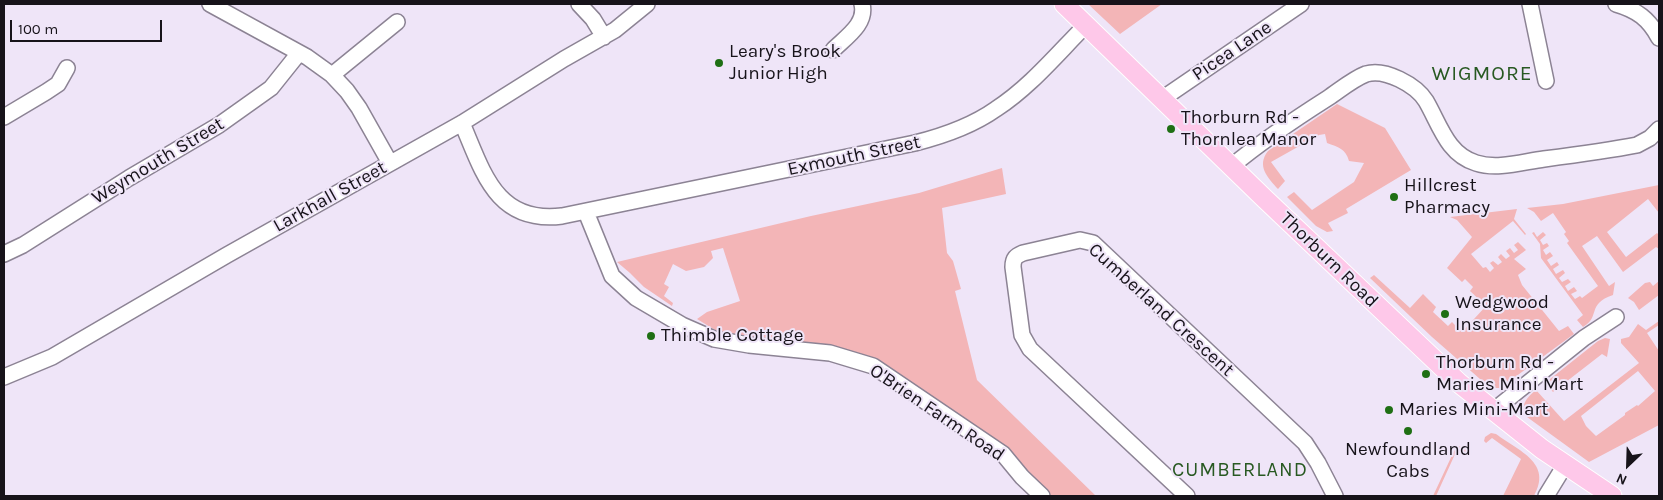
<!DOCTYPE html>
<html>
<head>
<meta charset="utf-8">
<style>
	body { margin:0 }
	#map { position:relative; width:1663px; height:500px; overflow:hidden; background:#efe5f8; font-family:Karla,sans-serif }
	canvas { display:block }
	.frame { position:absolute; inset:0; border:5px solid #17131a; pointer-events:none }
	.north { position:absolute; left:1603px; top:440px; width:50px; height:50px; -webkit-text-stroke:4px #efe5f8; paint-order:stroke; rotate:204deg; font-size:14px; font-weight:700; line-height:20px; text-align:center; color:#17131a }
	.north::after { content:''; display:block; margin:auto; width:18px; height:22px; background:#17131a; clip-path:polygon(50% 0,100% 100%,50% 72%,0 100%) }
	.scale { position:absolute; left:10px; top:20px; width:152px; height:22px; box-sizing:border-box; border:2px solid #17131a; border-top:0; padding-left:6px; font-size:15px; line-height:18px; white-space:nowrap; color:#17131a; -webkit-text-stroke:4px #efe5f8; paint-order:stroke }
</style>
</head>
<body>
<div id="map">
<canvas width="1663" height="500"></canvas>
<div class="frame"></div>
<div class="north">N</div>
<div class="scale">100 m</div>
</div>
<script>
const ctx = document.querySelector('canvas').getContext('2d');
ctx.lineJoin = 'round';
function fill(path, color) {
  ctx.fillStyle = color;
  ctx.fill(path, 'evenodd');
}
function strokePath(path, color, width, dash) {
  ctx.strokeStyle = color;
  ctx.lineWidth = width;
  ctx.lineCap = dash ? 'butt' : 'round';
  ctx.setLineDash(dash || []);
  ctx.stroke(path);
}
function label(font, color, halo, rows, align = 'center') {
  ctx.font = font + ' Karla,sans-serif';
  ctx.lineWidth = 4;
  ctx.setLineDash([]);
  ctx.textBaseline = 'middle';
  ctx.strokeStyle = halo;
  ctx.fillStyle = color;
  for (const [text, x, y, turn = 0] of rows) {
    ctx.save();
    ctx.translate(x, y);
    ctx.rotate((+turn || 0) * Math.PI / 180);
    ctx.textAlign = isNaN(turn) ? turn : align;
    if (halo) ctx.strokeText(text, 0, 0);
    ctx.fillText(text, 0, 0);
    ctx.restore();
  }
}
const green = new Path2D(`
	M1088 4H1162L1120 34Z
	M1337 104 1385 128 1411 170 1346 209 1348 213 1328 223 1333 231 1327 232 1316 226 1287 197 1294 192 1312 210 1354 182 1364 163 1349 161C1346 149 1338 147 1327 143L1325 134 1319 135 1271 162 1285 181 1278 189C1268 178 1256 166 1268 151Z
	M1002 168 1006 194 942 208 947 253 953 261 961 289 955 291 977 380 1096 496H1050L1035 483 872 359 838 348 760 340 735 335 715 330 697 319 707 312 740 301 723 248 711 251 713 258 704 267 686 271 673 264 664 284 669 287 664 296 673 303 672 306 644 287 630 273 617 262 811 216 919 193Z
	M1659 185V213L1648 199 1607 232 1626 257 1657 233 1659 235V249L1656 247 1623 272 1597 236 1582 246 1609 286 1615 282 1613 295C1586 304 1601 317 1583 327L1577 320 1583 315 1541 258 1540 244 1532 233 1534 232 1537 237 1543 232 1546 235 1540 240 1543 245 1547 243 1549 246 1543 250 1546 255 1550 252 1553 256 1547 260 1551 266 1557 262 1559 265 1553 269 1556 274 1563 270 1565 273 1559 278 1562 282 1568 279 1571 282 1565 286 1568 291 1574 287 1577 291 1571 294 1575 299 1580 296 1582 298 1598 286 1567 243 1569 241 1564 234 1566 232 1553 213 1541 221 1534 212 1527 208 1563 204Z
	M1517 209 1514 219 1526 234 1525 235 1513 221 1471 254 1483 268 1486 267 1490 272 1494 268 1490 263 1493 261 1498 265 1502 262 1498 257 1501 254 1506 259 1510 256 1506 251 1510 248 1514 253 1518 250 1514 245 1518 242 1526 250 1514 259 1526 269 1518 275 1522 285 1559 331 1568 326 1574 334 1500 388H1492L1488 386 1432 337 1370 278 1374 275 1410 308 1423 294 1436 307 1433 312 1448 326 1452 322 1462 332 1486 306 1470 291 1473 287 1465 279 1462 282 1447 268 1472 237 1457 220 1450 217Z
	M1659 281V295L1639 310 1634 302 1628 298 1645 283 1650 282 1653 286Z
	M1659 321V325L1647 333 1659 351V425L1589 462 1527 417C1520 405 1526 398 1536 390L1564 421 1639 363 1621 343V339L1629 337 1638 324 1646 330ZM1638 371 1655 391 1638 406 1637 405 1625 413V415L1596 436 1586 426 1581 416Z
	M1605 338 1610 339 1607 357 1602 354 1553 392 1545 383 1598 341Z
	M1491 433 1496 434C1519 451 1553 463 1534 496H1503L1521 459 1492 438 1486 443 1484 441 1485 437Z
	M1460 446 1466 448 1465 455 1456 452 1436 496H1433L1454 451Z`);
const minor = new Path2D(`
	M210 4 307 57 332 75 347 91 359 108 390 163
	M579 4 593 19 604 37
	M1530 4 1546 81
	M1616 4C1637 10 1649 19 1659 38
	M833 50C846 37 867 24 862 4
	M332 75 397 22
	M1162 99 1301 4
	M4 117 46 92 58 84 67 68
	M462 123C483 172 496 224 562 216L915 143C943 136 972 126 996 109 1030 87 1057 54 1086 25
	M1232 166C1262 141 1295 119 1328 98 1340 90 1353 79 1366 74 1385 68 1416 85 1426 101 1440 125 1447 154 1476 163 1497 170 1522 162 1544 159 1575 155 1606 151 1637 145L1650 138 1659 129
	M586 212 612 276 636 298 682 325 714 339 749 345 830 353 873 366 1003 454 1022 477 1042 496
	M4 254 23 245 129 178 219 125 271 88 299 53
	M4 377 52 357 227 255 462 123 564 59 615 30 647 4
	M1493 411 1584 338 1616 317
	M1187 496 1030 349 1022 335 1013 267C1013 258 1016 256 1023 253L1080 240 1093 243 1305 443 1318 463 1335 496
	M1546 496 1565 465`);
const major = new Path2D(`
	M1064 4 1265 199 1459 383 1542 449 1612 496`);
const markers = [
	[719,63,5,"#1f6f14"],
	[1171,129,5,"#1f6f14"],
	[1394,197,5,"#1f6f14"],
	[1445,314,5,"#1f6f14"],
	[651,336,5,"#1f6f14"],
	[1426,374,5,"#1f6f14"],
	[1389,410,5,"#1f6f14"],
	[1408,431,5,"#1f6f14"]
];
const streetNames = [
	["Picea Lane",1232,51,-34],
	["Exmouth Street",854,156,-12],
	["Weymouth Street",158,161,-31],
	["Larkhall Street",330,197,-29],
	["Thorburn Road",1329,260,44],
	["Cumberland Crescent",1161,310,42],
	["O'Brien Farm Road",937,413,34]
];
const poiNames = [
	["Leary's Brook",729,52],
	["Junior High",729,74],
	["Thorburn Rd -",1181,118],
	["Thornlea Manor",1181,140],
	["Hillcrest",1404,186],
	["Pharmacy",1404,208],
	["Wedgwood",1455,303],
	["Insurance",1455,325],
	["Thimble Cottage",661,336],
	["Thorburn Rd -",1436,363],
	["Maries Mini Mart",1436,385],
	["Maries Mini-Mart",1399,410],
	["Newfoundland",1408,450,"center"],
	["Cabs",1408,472,"center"]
];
const neighbourhoodNames = [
	["CUMBERLAND",1240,470]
];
const quarterNames = [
	["WIGMORE",1482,74]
];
fill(green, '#f3b5b7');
strokePath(minor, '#8c8394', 18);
strokePath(major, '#fff', 21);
strokePath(minor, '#fff', 15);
strokePath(major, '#fec8e9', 19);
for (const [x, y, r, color] of markers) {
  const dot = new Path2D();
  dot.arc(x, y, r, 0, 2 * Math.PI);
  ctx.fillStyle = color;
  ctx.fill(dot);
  strokePath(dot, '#efe5f8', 2);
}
label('19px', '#17131a', '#efe5f8', streetNames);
label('19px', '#17131a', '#efe5f8', poiNames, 'left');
ctx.letterSpacing = '1px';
label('20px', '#285922', '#efe5f8', neighbourhoodNames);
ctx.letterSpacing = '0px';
ctx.letterSpacing = '1px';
label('21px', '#285922', '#efe5f8', quarterNames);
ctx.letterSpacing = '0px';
</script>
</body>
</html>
